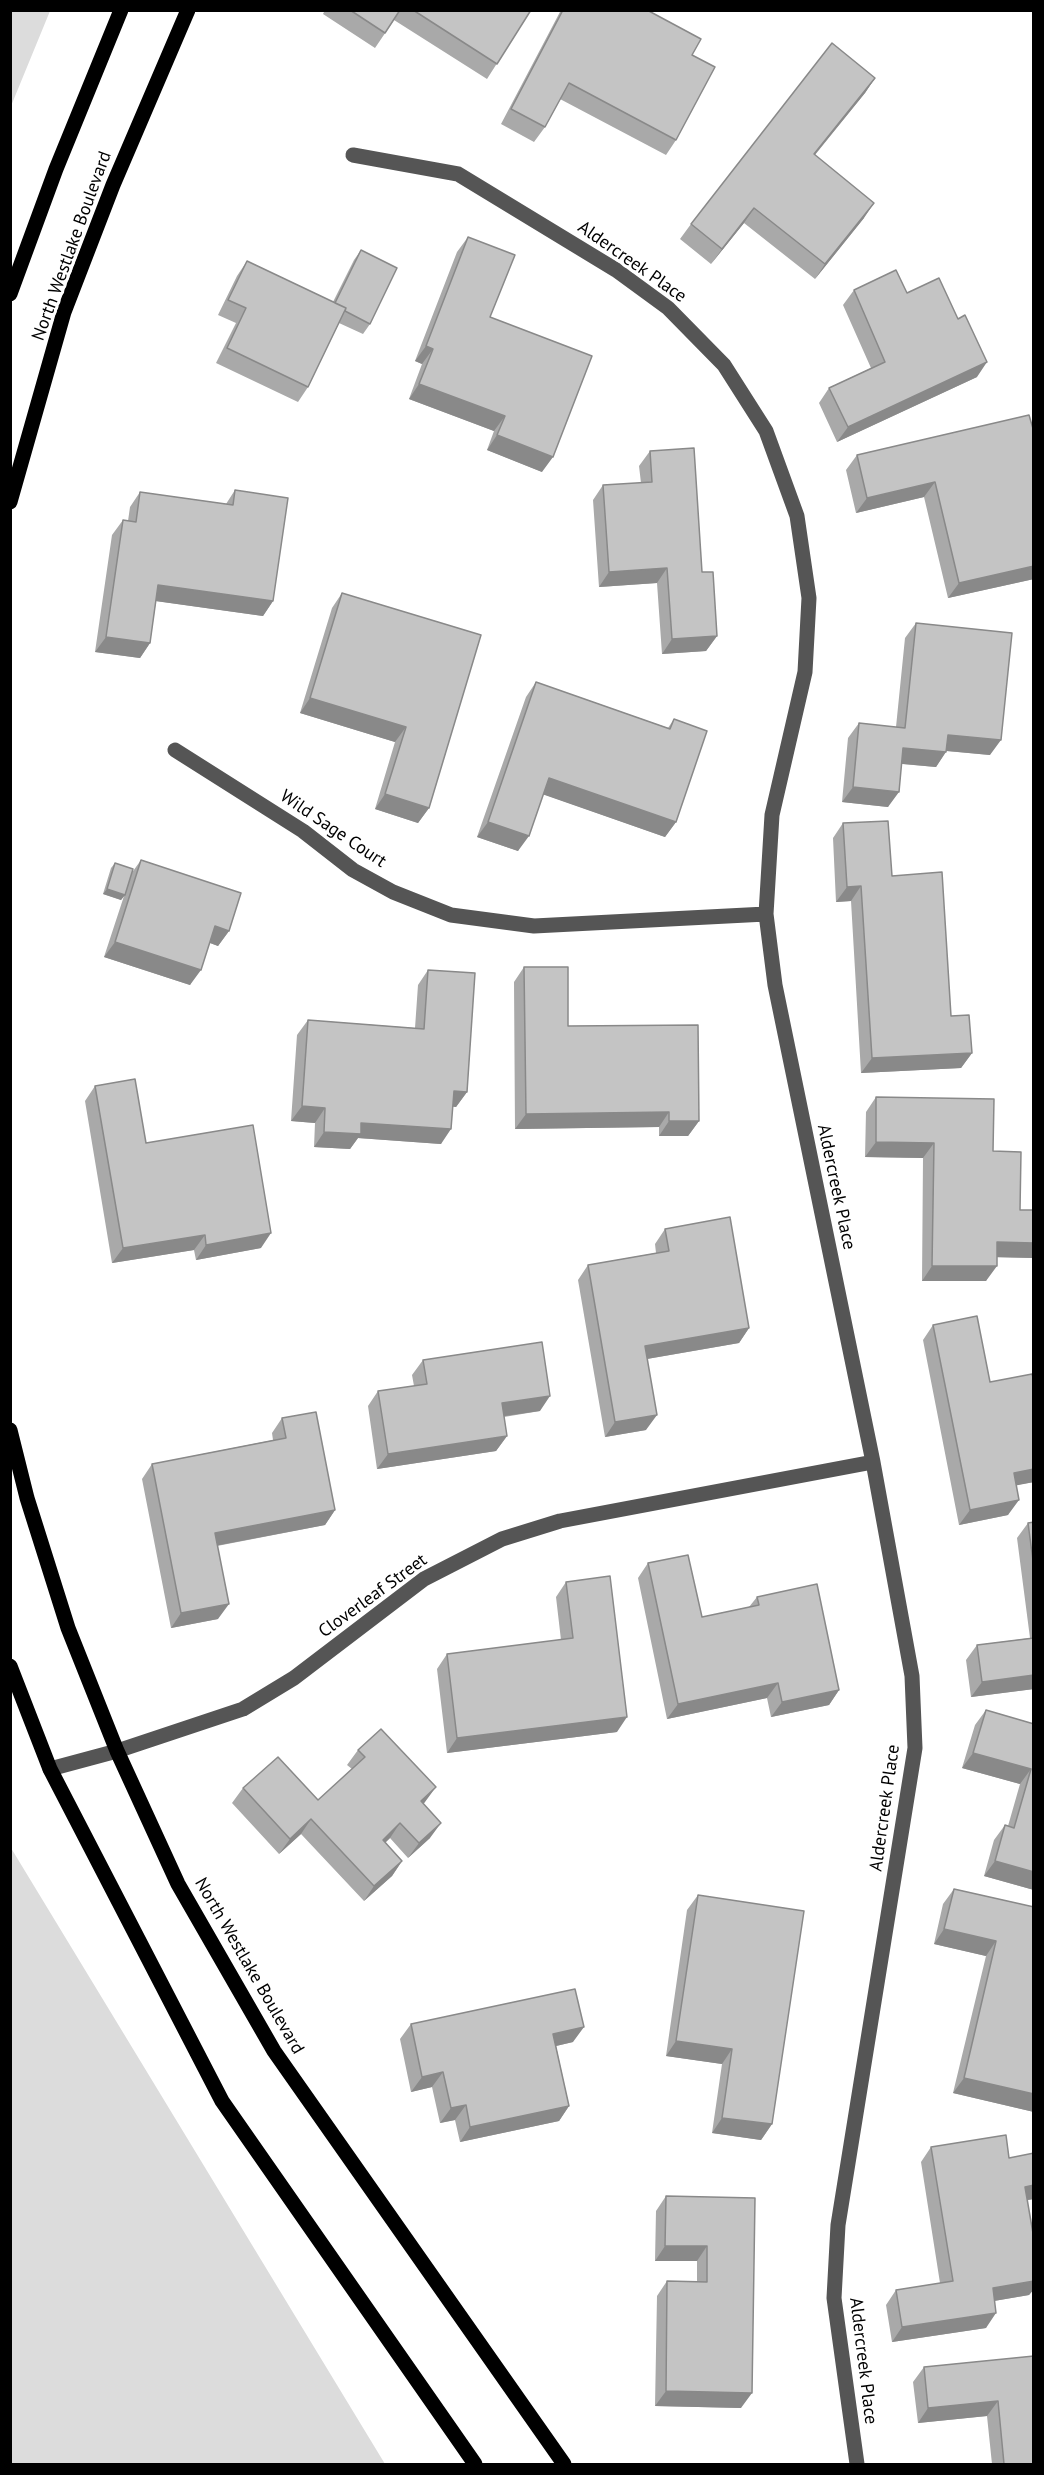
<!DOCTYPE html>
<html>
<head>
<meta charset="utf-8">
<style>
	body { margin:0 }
	#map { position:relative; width:1044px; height:2475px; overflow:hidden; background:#fff; font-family:"PT Sans",sans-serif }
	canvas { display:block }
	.frame { position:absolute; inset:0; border:12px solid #000; pointer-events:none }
</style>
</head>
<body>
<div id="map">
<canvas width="1044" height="2475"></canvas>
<div class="frame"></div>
</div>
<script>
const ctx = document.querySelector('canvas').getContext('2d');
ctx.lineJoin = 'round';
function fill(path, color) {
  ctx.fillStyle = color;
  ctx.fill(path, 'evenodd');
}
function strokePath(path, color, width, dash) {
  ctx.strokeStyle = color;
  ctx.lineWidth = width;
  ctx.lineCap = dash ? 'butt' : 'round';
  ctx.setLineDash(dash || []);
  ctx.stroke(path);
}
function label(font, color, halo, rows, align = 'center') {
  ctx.font = font + ' "PT Sans",sans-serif';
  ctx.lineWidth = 6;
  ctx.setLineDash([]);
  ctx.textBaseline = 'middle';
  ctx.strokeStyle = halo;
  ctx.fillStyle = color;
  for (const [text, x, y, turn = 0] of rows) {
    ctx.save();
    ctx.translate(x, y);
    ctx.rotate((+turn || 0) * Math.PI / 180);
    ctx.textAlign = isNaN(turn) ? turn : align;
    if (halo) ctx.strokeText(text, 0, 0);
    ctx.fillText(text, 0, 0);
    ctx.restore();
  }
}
const green = new Path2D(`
	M11 10 50 11 11 106 10 11Z
	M10 1848H11L385 2464H11Z`);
const minor = new Path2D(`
	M353 155 458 174 616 270 668 308 724 365 766 431 797 516 809 598 805 672 772 815 766 914 775 985 873 1462 912 1676 915 1748 838 2225 834 2298 857 2464
	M175 750 303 831 353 870 393 892 451 915 534 926 766 914
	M50 1769 117 1751 243 1709 294 1678 424 1579 502 1539 560 1521 873 1462`);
const major = new Path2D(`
	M10 294 56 169 121 10
	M10 502 64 312 113 185 188 10
	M10 1430 27 1498 68 1628 117 1751 178 1884 274 2051 564 2464
	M10 1666 50 1769 222 2101 475 2464`);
const wall = new Path2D(`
	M325 10H531L487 79 394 20 375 48 323 14Z
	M561 10H647L692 55 676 140 666 155 560 99 545 127 534 142 501 124Z
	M875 78 865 93 815 155 864 218 815 279 744 223 711 264 680 239 691 224Z
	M468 237 490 317 542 472 487 450 494 431 409 399 422 364 415 361 457 252Z
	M361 250 370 324 363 334 339 323 308 387 298 402 216 363 236 323 218 315 237 276 247 261 333 302 354 260Z
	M854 290 907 293 958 319 977 377 837 442 819 403 829 388 871 368 843 305Z
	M1034 432V579L948 598 924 497 856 513 846 470 857 455Z
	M650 451 702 572 717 636 706 651 662 654 657 583 599 587 593 500 603 485 641 483 639 466Z
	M235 490 273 601 263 616 156 601 150 643 140 658 95 652 112 535 123 520 128 521 130 507 140 492 226 504Z
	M342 593 481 635 429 808 418 823 375 809 395 742 300 713 332 608Z
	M916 623 990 755 946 751 936 767 902 764 888 807 842 802 848 738 859 723 896 727 905 638Z
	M536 682 668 728 674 719 676 822 665 837 543 794 518 851 477 837 526 697Z
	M843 823 892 876 951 1016 972 1053 961 1068 861 1073 851 901 836 902 833 838Z
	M141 860 229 931 218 946 210 943 190 985 104 957 124 896 121 900 103 894 111 868 115 863 131 874Z
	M524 967 568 1026 699 1121 688 1136H659V1127L515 1129 514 982Z
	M428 970 467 1092 456 1107 453 1106 441 1144 358 1138 350 1149 314 1147 315 1123 291 1121 297 1035 308 1020 415 1028 418 985Z
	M95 1086 146 1143 261 1248 196 1260 194 1250 112 1263 85 1101Z
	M876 1097 993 1151 1020 1210H1034V1258L997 1257 986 1281H922L923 1158 865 1157 866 1112Z
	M665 1229 749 1328 739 1343 647 1359 646 1430 605 1437 578 1280 588 1265 656 1253 655 1244Z
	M933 1325 990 1382 1034 1381V1482L1016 1485 1008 1515 959 1525 923 1340Z
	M423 1360 540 1411 504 1417 507 1436 496 1451 377 1469 368 1406 378 1391 414 1386 412 1375Z
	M282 1418 335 1510 325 1525 217 1546 218 1619 171 1628 142 1479 152 1464 273 1440 272 1433Z
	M1034 1522V1689L971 1697 966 1660 977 1645 1030 1638 1017 1538 1028 1523Z
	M648 1563 702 1617 749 1607 757 1597 839 1690 829 1705 771 1717 767 1698 667 1719 638 1578Z
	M566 1582 617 1732 447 1753 437 1669 447 1654 561 1640 556 1597Z
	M986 1710 1034 1724V1890L984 1876 994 1840 1005 1825 1008 1826 1020 1784 962 1768 975 1725Z
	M358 1750 425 1802 423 1804 430 1838 408 1858 390 1838 385 1843 402 1861 392 1876 364 1901 301 1834 279 1854 232 1803 243 1788 318 1800 352 1769 347 1765Z
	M954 1889 1034 1907V2112L953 2093 986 1956 934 1944 943 1904Z
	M698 1895 772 2124 761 2140 712 2133 722 2064 666 2056 687 1910Z
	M411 2024 573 2042 556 2046 569 2106 559 2121 460 2142 455 2120 440 2123 432 2087 411 2092 400 2039Z
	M931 2147 1009 2158 1034 2185V2199L1027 2200 1034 2289 1029 2295 994 2301 986 2328 892 2342 886 2305 896 2290 940 2283 921 2162Z
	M666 2196 755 2198 741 2408 655 2406 657 2296 667 2281 697 2282V2261H655L656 2211Z
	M1034 2356V2464H992L987 2416 918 2423 913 2382 924 2367Z`);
const shadedWall = new Path2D(`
	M875 78 865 93 803 169 814 154Z
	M874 203 864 218 815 279 825 264Z
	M754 208 744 223 711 264 722 249Z
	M426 346 433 349 422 364 415 361Z
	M987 362 977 377 837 442 848 427Z
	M419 384 505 416 494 431 409 399Z
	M497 435 553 457 542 472 487 450Z
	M935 482 924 497 856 513 867 498Z
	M1034 566V579L948 598 959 583Z
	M667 568 657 583 599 587 609 572Z
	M158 585 273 601 263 616 148 600Z
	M717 636 706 651 662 654 672 639Z
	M106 637 150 643 140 658 95 652Z
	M310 698 406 727 395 742 300 713Z
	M948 735 1001 740 990 755 937 750Z
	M903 748 946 752 936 767 893 763Z
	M549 778 676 822 665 837 539 793Z
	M853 787 899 792 888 807 842 802Z
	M385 794 429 808 418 823 375 809Z
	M488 822 529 836 518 851 477 837Z
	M861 886 851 901 836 902 847 887Z
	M107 889 125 895 121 900 103 894Z
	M215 926 229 931 218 946 205 941Z
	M115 942 201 970 190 985 104 957Z
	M972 1053 961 1068 861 1073 872 1058Z
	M454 1091 467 1092 456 1107 444 1106Z
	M302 1106 325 1108 315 1123 291 1121Z
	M669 1112 659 1127 515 1129 526 1114Z
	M669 1121H699L688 1136H659Z
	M361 1123 451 1129 441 1144 358 1138 350 1149 314 1147 324 1132Z
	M876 1142 934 1143 923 1158 865 1157Z
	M271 1233 261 1248 196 1260 206 1245Z
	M205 1235 194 1250 112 1263 123 1248Z
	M997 1242 1034 1243V1258L987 1257Z
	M932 1266H997L986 1281H922Z
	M749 1328 739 1343 635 1361 645 1346Z
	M550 1396 540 1411 491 1418 502 1403Z
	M657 1415 646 1430 605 1437 615 1422Z
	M507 1436 496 1451 377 1469 388 1454Z
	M1034 1469V1482L1003 1488 1014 1473Z
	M1019 1500 1008 1515 959 1525 970 1510Z
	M335 1510 325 1525 204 1548 215 1533Z
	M229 1604 218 1619 171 1628 181 1613Z
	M1034 1675V1689L971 1697 982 1682Z
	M778 1683 767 1698 667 1719 678 1704Z
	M839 1690 829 1705 771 1717 782 1702Z
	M627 1717 617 1732 447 1753 457 1738Z
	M973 1753 1031 1769 1020 1784 962 1768Z
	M436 1787 425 1802 410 1816 421 1801Z
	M311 1819 301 1834 279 1854 290 1839Z
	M400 1823 390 1838 372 1855 383 1840Z
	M441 1823 430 1838 408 1858 419 1843Z
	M402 1861 392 1876 364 1901 374 1886Z
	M995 1861 1034 1872V1890L984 1876Z
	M944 1929 996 1941 986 1956 934 1944Z
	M584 2027 573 2042 543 2049 553 2034Z
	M676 2041 732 2049 722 2064 666 2056Z
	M443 2072 432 2087 411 2092 422 2077Z
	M964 2078 1034 2094V2112L953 2093Z
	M466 2105 455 2120 440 2123 451 2108Z
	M569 2106 559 2121 460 2142 470 2127Z
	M722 2118 772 2124 761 2140 712 2133Z
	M1034 2185V2199L1015 2202 1025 2187Z
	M665 2246H707L697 2261H655Z
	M1034 2281V2289L1029 2295 982 2303 993 2288Z
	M996 2313 986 2328 892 2342 902 2327Z
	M666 2391 752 2393 741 2408 655 2406Z
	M998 2401 987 2416 918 2423 928 2408Z`);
const building = new Path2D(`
	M350 10H400L385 33Z
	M413 10H531L497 64Z
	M563 10H647L701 39 692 55 715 67 676 140 569 83 545 127 511 109Z
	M832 43 875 78 814 154 874 203 825 264 754 208 722 249 691 224Z
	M468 237 515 255 490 317 592 356 553 457 497 435 505 416 419 384 433 349 426 346Z
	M361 250 397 268 370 324 345 311 346 308 335 303Z
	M247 261 346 308 308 387 227 348 246 308 228 300Z
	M896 270 907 293 939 278 958 319 965 315 987 362 848 427 829 388 885 362 854 290Z
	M1029 415 1034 432V566L959 583 935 482 867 498 857 455Z
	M694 448 702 572H713L717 636 672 639 667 568 609 572 603 485 652 482 650 451Z
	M235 490 288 498 273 601 158 585 150 643 106 637 123 520 136 522 140 492 233 505Z
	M342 593 481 635 429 808 385 794 406 727 310 698Z
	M916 623 1012 633 1001 740 948 735 946 752 903 748 899 792 853 787 859 723 905 728Z
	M536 682 670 729 674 719 707 731 676 822 549 778 529 836 488 822Z
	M888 821 892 876 942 872 951 1016 969 1015 972 1053 872 1058 861 886 847 887 843 823Z
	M141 860 241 893 229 931 215 926 201 970 115 942Z
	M115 863 133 869 125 895 107 889Z
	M524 967H568V1026L698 1025 699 1121H669V1112L526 1114Z
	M428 970 475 973 467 1092 454 1091 451 1129 361 1123V1134L324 1132 325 1108 302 1106 308 1020 424 1029Z
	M135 1079 146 1143 253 1125 271 1233 206 1245 205 1235 123 1248 95 1086Z
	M876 1097 994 1099 993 1151 1021 1152 1020 1210H1034V1243L997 1242V1266H932L934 1143 876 1142Z
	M730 1217 749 1328 645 1346 657 1415 615 1422 588 1265 669 1251 665 1229Z
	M977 1316 990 1382 1032 1374 1034 1381V1469L1014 1473 1019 1500 970 1510 933 1325Z
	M542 1342 550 1396 502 1403 507 1436 388 1454 378 1391 427 1384 423 1360Z
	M316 1412 335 1510 215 1533 229 1604 181 1613 152 1464 286 1438 282 1418Z
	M1034 1522V1568L1028 1523Z
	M688 1555 702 1617 759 1605 757 1597 817 1584 839 1690 782 1702 778 1683 678 1704 648 1563Z
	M610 1576 627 1717 457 1738 447 1654 573 1638 566 1582Z
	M1034 1638V1675L982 1682 977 1645Z
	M986 1710 1034 1724V1872L995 1861 1005 1825 1014 1828 1031 1769 973 1753Z
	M381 1729 436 1787 421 1801 441 1823 419 1843 400 1823 383 1840 402 1861 374 1886 311 1819 290 1839 243 1788 278 1757 318 1800 365 1757 358 1750Z
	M954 1889 1034 1907V2094L964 2078 996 1941 944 1929Z
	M698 1895 804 1911 772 2124 722 2118 732 2049 676 2041Z
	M575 1989 584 2027 553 2034 569 2106 470 2127 466 2105 451 2108 443 2072 422 2077 411 2024Z
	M1006 2135 1009 2158 1034 2153V2185L1025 2187 1034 2239V2281L993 2288 996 2313 902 2327 896 2290 953 2281 931 2147Z
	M666 2196 755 2198 752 2393 666 2391 667 2281 707 2282V2246H665Z
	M1034 2356V2464H1004L998 2401 928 2408 924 2367Z`);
const streetNames = [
	["North Westlake Boulevard",72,246,-70],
	["Aldercreek Place",632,262,35],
	["Wild Sage Court",333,829,34],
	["Aldercreek Place",836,1187,78],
	["Cloverleaf Street",373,1596,-36],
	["Aldercreek Place",885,1808,-82],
	["North Westlake Boulevard",249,1966,60],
	["Aldercreek Place",863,2361,83]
];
fill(green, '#dcdcdc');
strokePath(minor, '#555', 15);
strokePath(major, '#000', 15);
fill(wall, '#a9a9a9');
fill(shadedWall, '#898989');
fill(building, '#c4c4c4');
strokePath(building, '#898989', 1.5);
label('18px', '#000', '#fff', streetNames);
</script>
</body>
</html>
